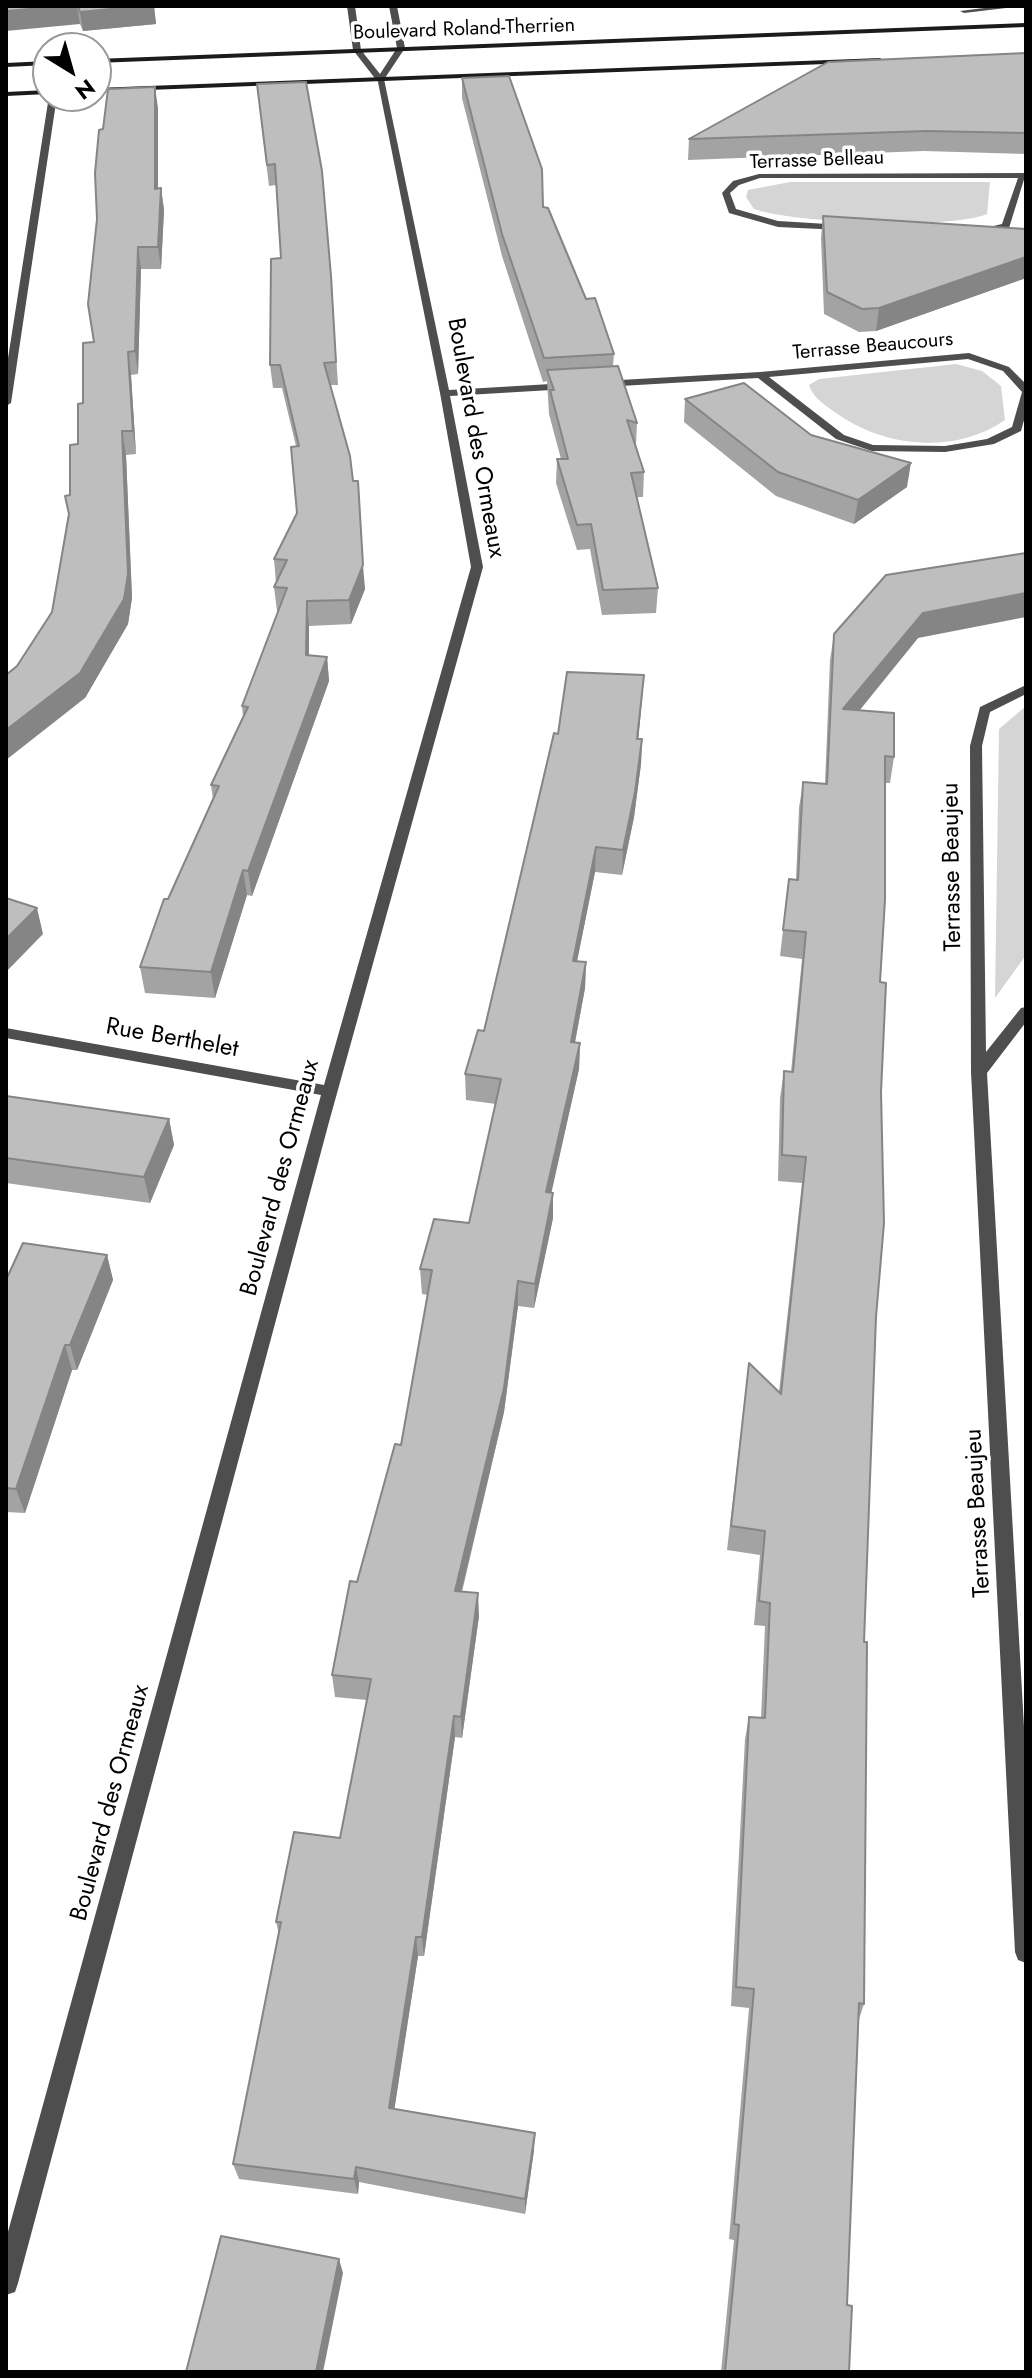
<!DOCTYPE html>
<html>
<head>
<meta charset="utf-8">
<style>
	body { margin:0 }
	#map { position:relative; width:1032px; height:2378px; overflow:hidden; background:#fff; font-family:Jost,sans-serif }
	canvas { display:block }
	.frame { position:absolute; inset:0; border:8px solid #000; pointer-events:none }
	.north { position:absolute; left:32px; top:32px; width:80px; height:80px; box-sizing:border-box; background:#fff; border:2px solid #999; border-radius:50%; rotate:143deg; font-size:22px; font-weight:700; line-height:32px; text-align:center; color:#000 }
	.north::after { content:''; display:block; margin:auto; width:28px; height:36px; background:#000; clip-path:polygon(50% 0,100% 100%,50% 72%,0 100%) }
</style>
</head>
<body>
<div id="map">
<canvas width="1032" height="2378"></canvas>
<div class="frame"></div>
<div class="north">N</div>
</div>
<script>
const ctx = document.querySelector('canvas').getContext('2d');
ctx.lineJoin = 'round';
function fill(path, color) {
  ctx.fillStyle = color;
  ctx.fill(path, 'evenodd');
}
function strokePath(path, color, width, dash) {
  ctx.strokeStyle = color;
  ctx.lineWidth = width;
  ctx.lineCap = dash ? 'butt' : 'round';
  ctx.setLineDash(dash || []);
  ctx.stroke(path);
}
function label(font, color, halo, rows, align = 'center') {
  ctx.font = font + ' Jost,sans-serif';
  ctx.lineWidth = 7;
  ctx.setLineDash([]);
  ctx.textBaseline = 'middle';
  ctx.strokeStyle = halo;
  ctx.fillStyle = color;
  for (const [text, x, y, turn = 0] of rows) {
    ctx.save();
    ctx.translate(x, y);
    ctx.rotate((+turn || 0) * Math.PI / 180);
    ctx.textAlign = isNaN(turn) ? turn : align;
    if (halo) ctx.strokeText(text, 0, 0);
    ctx.fillText(text, 0, 0);
    ctx.restore();
  }
}
const green = new Path2D(`
	M790 182H990L987 214C949 230 794 223 754 209L746 197 748 190Z
	M956 364 982 371 1001 386 1005 420C956 454 887 448 839 415 827 406 814 400 809 385L819 379Z
	M1026 706V955L995 998 999 729Z`);
const service = new Path2D(`
	M1000 6 1006 8 964 13 960 11Z`);
const minor = new Path2D(`
	M377 77 384 79 449 390 568 383 573 386 568 389 450 396 483 567 329 1122 18 2283 15 2292 6 2295V2239L321 1095 6 1038V1028L324 1085 471 567 440 393Z
	M49 96H57L11 403 6 406V371Z
	M1026 173 1009 228 980 235 977 234V230L1002 224 1018 178H760L739 185 730 193 736 209 778 221 844 225V229L841 230 778 227 729 213 722 193 733 181 759 174Z
	M969 353 1009 367 1026 384V413L1021 431 994 444 945 452 872 451 836 439 758 378 603 387 598 384 603 381 760 372ZM968 359 1003 371 1022 392 1012 427 987 439 945 446 873 445 844 435 769 377Z
	M1026 685V694L990 712 982 746 986 1052 1021 1008 1026 1007V1022L987 1073 1026 1762V1963L1018 1960 1015 1952 971 1072 970 746 980 707Z`);
const tertiary = new Path2D(`
	M347 6H355L361 50 380 74 397 48 389 6H397L405 48 383 81H377L353 50Z`);
const secondary = new Path2D(`
	M1026 23V27L96 63V59Z
	M881 58 878 62 96 92V88Z
	M48 61V65L6 67V63Z
	M48 90V94L6 96V92Z`);
const wall = new Path2D(`
	M6 6H154L156 24 83 31 80 24Z
	M1026 53V154L924 151 688 160 689 139Z
	M462 78 543 207 586 299 614 354 613 366 637 423 636 445 644 472 643 497H636L658 588 656 613 602 615 590 549 577 550 556 483 557 459H561L549 414 547 381 543 382 502 256 462 98Z
	M259 104 331 276 338 385H330L365 589 351 624 309 626V656L327 657 329 681 252 896 247 895 215 998 145 993 140 967 168 899 213 799 211 785 243 716 242 706 278 611H277L274 587 276 583 274 559 297 513 296 446 282 388H273L270 365 281 258 276 185 269 186Z
	M158 108V188H161L164 210 161 269H141L138 374 131 375 136 454 126 455 132 598 128 624 85 698 17 666 52 612 68 516 70 495 78 444 83 403 94 342 97 219 103 129Z
	M823 216 1026 229V278L876 331 859 332 824 314 821 238Z
	M685 399 811 435 907 487 854 524 776 496 684 422Z
	M834 634 918 638 860 710 894 757 890 783H885L880 982 881 1092 876 1317 864 1642V2004L859 2019 847 2305 849 2372H721L734 2240 729 2239 749 2008 731 2006 745 1739 749 1717 761 1718 765 1626 754 1625 760 1555 727 1550 749 1363 779 1392 802 1183 778 1181 780 1098 784 1071 791 1072 802 959 780 956 789 879 796 880 799 808 803 782 825 784 830 660Z
	M644 675 638 739H642L641 764 634 817 622 875 595 872 577 961 586 962 585 988 575 1043H580L579 1069 551 1192 553 1218 534 1308 518 1306 504 1412 462 1592 479 1616 462 1738 455 1737 424 1956H418L394 2109 534 2150 525 2214 359 2182 358 2194 239 2179 233 2164 279 1934 276 1922 340 1838 367 1700 335 1697 332 1675 357 1582 401 1445 428 1295 422 1294 420 1269 469 1223 496 1104 466 1100 465 1074 484 1031 558 734Z
	M6 1096 169 1119 174 1145 150 1203 6 1183Z
	M107 1255 113 1280 77 1370H72L25 1513 6 1512V1280Z`);
const shadedWall = new Path2D(`
	M65 6H77L80 24 6 31V11Z
	M140 6H154L156 24 83 31 80 12Z
	M155 87 158 108V210L155 189Z
	M161 188 164 210 161 269 158 247Z
	M138 247 141 269 138 374 135 351Z
	M1026 257V278L876 331 879 308Z
	M128 352 131 375 136 454 133 431Z
	M122 431 126 455 132 598 128 624 85 698 6 760V730Z
	M911 463 907 487 854 524 858 500Z
	M363 565 365 589 351 624 349 600Z
	M1026 593V617L918 638 839 735 843 709 923 613Z
	M307 601 309 626V680L306 655Z
	M327 657 329 681 252 896 248 871Z
	M644 675 642 700 636 764 637 739Z
	M642 739 641 764 634 817 622 875 623 850Z
	M596 847 595 872 572 986 573 961Z
	M243 870 247 895 215 998 211 972Z
	M37 908 43 934 6 972V939Z
	M586 962 585 988 570 1068 571 1042Z
	M580 1043 579 1069 546 1217V1192Z
	M169 1119 174 1145 150 1203 144 1177Z
	M553 1193V1218L534 1308 535 1284Z
	M107 1255 113 1280 77 1370 70 1345Z
	M518 1281V1306L504 1412 456 1614 455 1591Z
	M65 1345 72 1370 25 1513 16 1489Z
	M478 1593 479 1616 462 1738 461 1717Z
	M454 1716 455 1737 424 1956 422 1937Z
	M416 1937 418 1956 392 2125 389 2108Z
	M535 2133 534 2150 525 2214V2199Z
	M356 2167 359 2182 358 2194 354 2179Z
	M339 2259 343 2273 323 2372H316Z`);
const building = new Path2D(`
	M6 6H65L6 11Z
	M78 6H140L80 12Z
	M1026 53V133L927 131 689 139 828 62Z
	M509 76 542 169 543 207 548 208 586 299 595 298 614 354 544 358 502 234 462 78Z
	M306 82 322 171 331 276 336 362 324 363 350 456 353 481H358L363 565 349 600 307 601 306 655 327 657 248 871 243 870 211 972 140 967 164 899H168L219 786 211 785 248 707 242 706 287 588 274 587 287 560 274 559 297 513 291 447 299 446 280 365H270L271 259 281 258 275 164 267 165 257 84Z
	M155 87V189L161 188 158 247H138L135 351 128 352 133 431H122L128 574 124 599 80 673 6 730V675L17 666 52 612 69 514 65 496 70 495V445L78 444V404L83 403V343L94 342 88 304 97 219 95 173 99 130 103 129 108 89Z
	M823 216 1026 229V257L879 308 862 309 827 292Z
	M618 366 637 423 627 420 644 472 631 473 658 588 603 590 591 524 577 525 557 459H568L550 390H554L547 370Z
	M744 383 811 435 911 463 858 500 778 472 685 399Z
	M1026 553V593L923 613 843 709 894 713V757L885 756V900L880 982 886 983 881 1092 884 1223 876 1317 864 1642H867L864 2004 859 2003 847 2305 852 2306 849 2372H725L739 2225 734 2224 754 1989 736 1987 749 1717 765 1718 770 1603 759 1601 765 1531 731 1526 749 1363 781 1394 806 1157 782 1155 784 1071 793 1072 806 932 783 930 789 879 798 880 803 782 827 784 834 634 886 575Z
	M567 672 644 675 637 739H642L635 792 623 850 596 847 573 961 586 962 571 1042 580 1043 546 1192 553 1193 535 1284 518 1281 504 1388 455 1591 478 1593 461 1717 454 1716 422 1937H416L389 2108 535 2133 525 2199 356 2167 354 2179 233 2164 281 1922H276L294 1832 340 1838 371 1679 332 1675 350 1581 357 1582 395 1444 401 1445 432 1270 420 1269 434 1219 469 1223 501 1079 465 1074 478 1030 484 1031 554 733 558 734Z
	M6 898 37 908 6 939Z
	M6 1096 169 1119 144 1177 6 1158Z
	M23 1243 107 1255 70 1345H65L16 1489 6 1488V1280Z
	M221 2236 339 2259 316 2372H186Z`);
const farStreetnames = [
	["Boulevard Roland-Therrien",464,30,-2],
	["Terrasse Belleau",817,161,-2],
	["Terrasse Beaucours",873,347,-5]
];
const streetNames = [
	["Boulevard des Ormeaux",475,438,80],
	["Terrasse Beaujeu",953,867,-91],
	["Rue Berthelet",172,1039,10],
	["Boulevard des Ormeaux",281,1178,-75],
	["Terrasse Beaujeu",979,1513,-93],
	["Boulevard des Ormeaux",111,1803,-75]
];
fill(green, '#d5d5d5');
fill(service, '#4e4e4e');
fill(minor, '#4e4e4e');
fill(tertiary, '#4e4e4e');
fill(secondary, '#1b1b1b');
fill(wall, '#a3a3a3');
fill(shadedWall, '#858585');
fill(building, '#bebebe');
strokePath(building, '#858585', 2);
label('20px', '#000', '#fff', farStreetnames);
label('24px', '#000', '#fff', streetNames);
</script>
</body>
</html>
